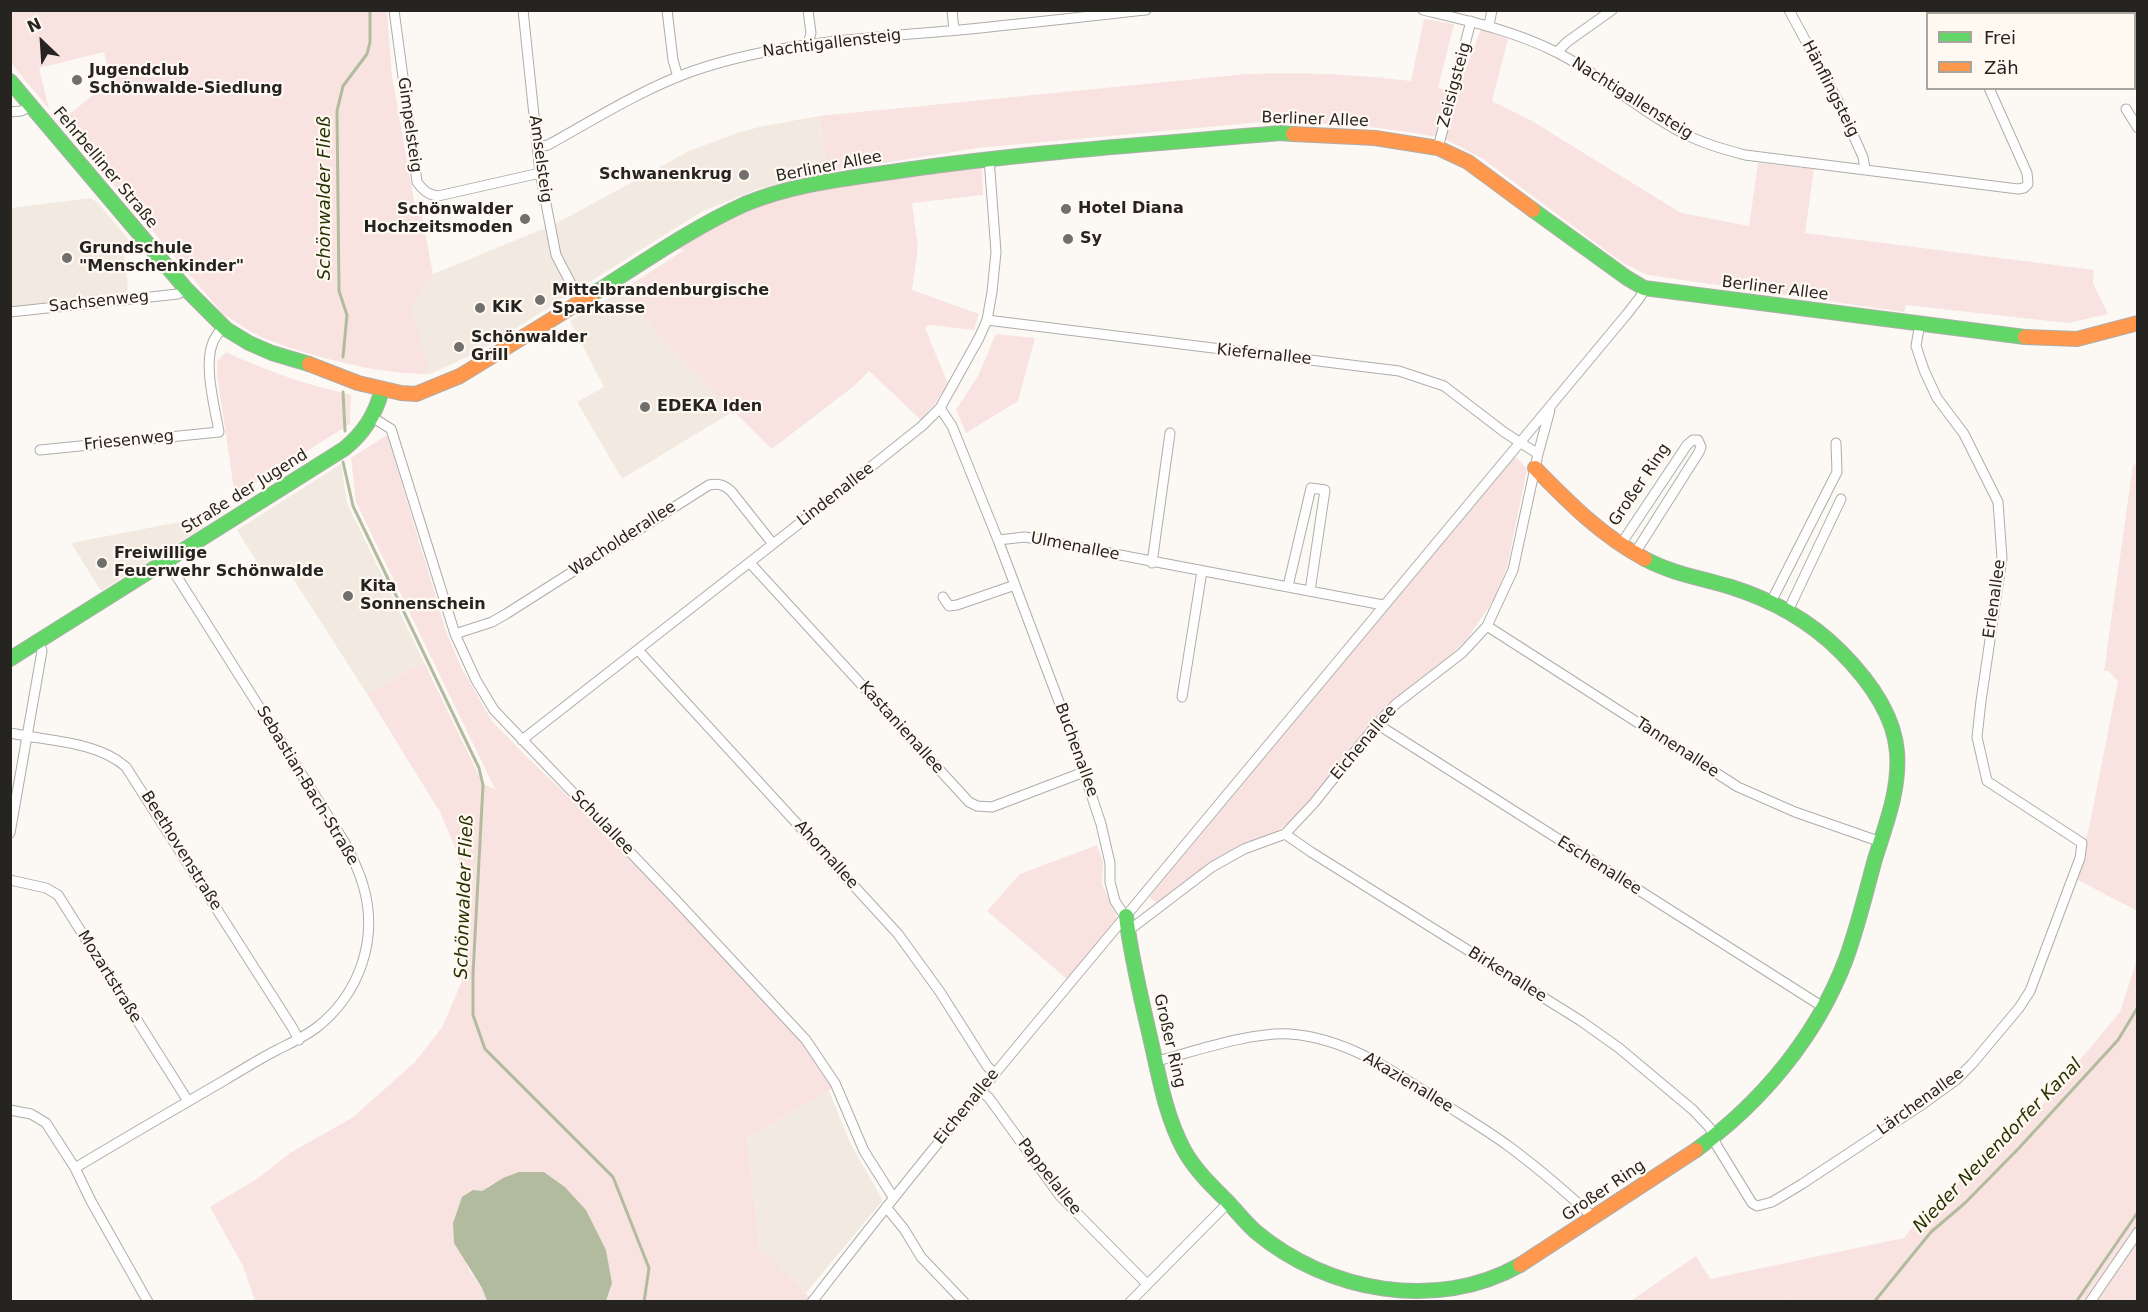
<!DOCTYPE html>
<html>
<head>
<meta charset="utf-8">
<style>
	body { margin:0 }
	#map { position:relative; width:2148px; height:1312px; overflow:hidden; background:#fcf9f5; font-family:"DejaVu Sans",sans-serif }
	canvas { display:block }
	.frame { position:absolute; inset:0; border:12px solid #262421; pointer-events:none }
	.legend { position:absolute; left:1926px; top:12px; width:210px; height:78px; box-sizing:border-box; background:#fff9f2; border:2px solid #a8a49e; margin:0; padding:8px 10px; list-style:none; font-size:18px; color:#262421 }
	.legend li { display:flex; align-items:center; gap:12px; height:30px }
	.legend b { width:30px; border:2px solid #a8a49e }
	.north { position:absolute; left:12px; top:12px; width:60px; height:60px; -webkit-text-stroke:4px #fff9f2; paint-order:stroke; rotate:335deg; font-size:16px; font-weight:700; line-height:24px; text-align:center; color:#262421 }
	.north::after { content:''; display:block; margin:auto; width:21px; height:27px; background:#262421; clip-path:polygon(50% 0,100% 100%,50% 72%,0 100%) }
</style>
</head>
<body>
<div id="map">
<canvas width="2148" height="1312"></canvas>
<div class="frame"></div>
<ul class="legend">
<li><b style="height:8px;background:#63d668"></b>Frei</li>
<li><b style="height:8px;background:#ff974d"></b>Zäh</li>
</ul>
<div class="north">N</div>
</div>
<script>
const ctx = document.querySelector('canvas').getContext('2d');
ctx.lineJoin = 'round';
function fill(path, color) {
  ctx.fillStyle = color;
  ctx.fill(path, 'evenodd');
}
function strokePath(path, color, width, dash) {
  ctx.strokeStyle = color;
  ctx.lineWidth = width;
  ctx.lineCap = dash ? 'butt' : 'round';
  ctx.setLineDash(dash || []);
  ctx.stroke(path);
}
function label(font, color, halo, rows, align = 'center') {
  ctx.font = font + ' "DejaVu Sans",sans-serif';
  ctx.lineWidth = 4.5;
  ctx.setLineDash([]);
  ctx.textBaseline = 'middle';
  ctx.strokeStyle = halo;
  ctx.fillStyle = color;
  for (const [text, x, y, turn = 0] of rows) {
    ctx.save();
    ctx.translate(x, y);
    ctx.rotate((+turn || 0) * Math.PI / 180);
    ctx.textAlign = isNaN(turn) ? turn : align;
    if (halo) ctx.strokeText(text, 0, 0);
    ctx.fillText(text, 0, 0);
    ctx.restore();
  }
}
const built = new Path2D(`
	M819 116 827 172 758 189 701 212 478 352 430 374 410 305 433 274 555 224 689 151 737 133 763 126Z
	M91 198 98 203 129 240 124 252 128 288 126 293 11 309 10 208Z
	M621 291 668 347 734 411 622 479 577 402 604 387 570 321Z
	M341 464 347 503 424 662 367 694 292 577 267 578 237 530Z
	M200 518 205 526 101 591 71 543Z
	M829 1091 851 1145 883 1200 806 1293 760 1248 747 1138Z`);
const green = new Path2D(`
	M10 11H387L392 76 415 206 420 205 433 274 411 305 430 374C379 375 307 356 259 336 247 330 235 321 223 314L60 122 111 80 104 52 39 68 49 109 11 63Z
	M1424 19 1454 24 1438 88 1457 92 1481 29 1508 39 1492 101 1532 121 1681 213 1749 226 1758 163 1814 169 1805 233 2094 270 2093 283 2108 314 2068 323 1906 305 1904 312 1648 275 1624 264 1483 159 1443 138 1409 132 1353 125 1263 122 978 148 827 172 819 116 1247 74C1302 72 1355 74 1411 81Z
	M982 165 983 195 912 203 918 247 912 290 979 314 974 330 928 325 925 328 948 384 933 406 921 420 869 371 854 386 772 449 668 347 621 291 684 250 675 249C705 231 737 213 770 202 838 181 912 175 982 165Z
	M996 334 1035 338 1018 401 966 433 956 410 978 376Z
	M226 352C266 371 308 385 351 395L350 424 235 496 217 374V361Z
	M387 435 447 634 462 669 492 721 527 757 675 899 771 1001 835 1083 829 1091 747 1138 760 1248 813 1300 812 1302 606 1301 612 1283 606 1250 586 1210 565 1187 544 1172H519L490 1185 482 1191 462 1198 453 1223 469 1270 482 1288 487 1301H255L243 1266 210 1207 260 1177 290 1153 352 1118 415 1062 443 1026 461 983 467 940 466 894 457 852 440 812 367 694 424 662 483 784 495 789 356 502 351 458Z
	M1515 456 1527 469 1507 567 1495 598 1467 639 1452 654 1389 703 1313 798 1291 821 1277 831 1226 853 1211 862 1158 904 1149 897Z
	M2137 464V911L2078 880 2080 858 2089 828 2118 681 2108 671H2104L2133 465Z
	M1097 845 1103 862 1102 884 1117 918 1067 979 987 911 1020 874Z
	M2137 959V1301H1785L1798 1294 1783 1302H1629L1696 1256 1710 1279 1904 1238 1923 1213 1989 1156 2010 1133 2033 1116 2120 1012Z`);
const water = new Path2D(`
	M519 1172H544L565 1187 586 1210 606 1250 612 1283 606 1301H487L482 1288 454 1243 453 1223 462 1197 473 1190 482 1191 503 1178Z`);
const stream = new Path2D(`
	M343 357 347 315 339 291 337 111 343 86 367 54 370 42V10
	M343 392 345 431
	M343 462 353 506 479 768 483 785 473 974V1015L485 1049 613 1177 649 1268 644 1302
	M1874 1302 1931 1232 1965 1203 2019 1148 2118 1040 2138 1007
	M2076 1302 2138 1212`);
const street = new Path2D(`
	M394 10 417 182C423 190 428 195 438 196L540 173
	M523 10 540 173 556 255 580 301
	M667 10 673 60 678 77
	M952 10 954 30
	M1423 10C1469 21 1515 31 1558 53 1601 75 1638 110 1681 132 1701 143 1723 149 1745 155L2018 189 2024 188 2028 184 2027 173 1989 88
	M1789 10 1838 101 1863 157 1865 169
	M1951 10 1953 14
	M1489 25 1492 10
	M808 44 811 33 808 10
	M1557 52 1567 42 1612 10
	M2126 109 2138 128
	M10 112 21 111 31 106
	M538 147 548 145C595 119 642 89 693 71 775 43 862 38 948 31 1014 25 1080 17 1146 10
	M1438 148 1471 21
	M10 312 178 294 186 289
	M987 320 1399 371 1444 386 1504 432 1538 454
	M940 408 952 426 998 540 1070 731 1101 824 1110 863V882L1115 901 1132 928 1212 867 1244 849 1285 834 1314 803 1377 724 1396 704 1462 653 1487 626 1513 570 1538 454 1550 410
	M372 417 391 429 455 634 476 680 494 710 675 899 806 1040 835 1083 864 1151 893 1197
	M40 450 219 432C215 408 203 365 213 342 215 337 220 331 223 326
	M998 540 1025 537 1383 605
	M1621 544 1687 445 1693 440H1698L1701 447 1699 452 1635 553
	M750 563 969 802 977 806 992 807 1084 772
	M1152 563 1170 433
	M1288 586 1311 488 1325 490 1310 591
	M943 597 949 606 957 605 1015 585
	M1771 602 1837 472 1836 443
	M1788 611 1841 499
	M1487 626 1738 787 1795 812 1881 842
	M455 634 492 622 506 614 709 485C719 483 724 485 731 491L773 544
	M638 650 898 934 940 992 987 1066 995 1074
	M1182 697 1202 571
	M1377 724 1823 1007
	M10 733C47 741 97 741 126 767L292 1027 299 1040
	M522 740 823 505 922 426 940 408 979 338 987 320 992 292 996 252 989 158
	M10 833 42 651 39 642
	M1285 834 1311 852 1581 1021 1619 1048 1693 1110 1710 1128 1717 1146 1752 1203 1757 1206 1772 1202 1802 1184 1920 1106 1956 1080 1972 1064 2019 1008 2030 991 2080 858 2082 843 1987 781 1977 737 1981 701 2002 558 1998 502 1964 434 1937 398 1924 370 1916 346 1920 323
	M10 880 46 888 58 895 188 1101
	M1157 1061C1196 1051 1250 1032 1290 1034 1346 1038 1393 1071 1438 1100 1461 1115 1485 1129 1507 1145 1537 1167 1566 1192 1594 1218
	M981 1091 989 1098 1060 1196 1147 1284
	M10 1110 31 1114 46 1123 75 1168 91 1201 148 1302
	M75 1168C125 1138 175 1109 225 1080 242 1070 259 1059 277 1050 291 1043 304 1037 316 1028 360 994 379 938 363 885 359 870 352 857 345 843L167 561
	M886 1207 904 1229 921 1257 964 1302
	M812 1302C913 1171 1019 1044 1125 917 1292 716 1460 515 1627 314L1641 296 1644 288
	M1130 1302 1229 1202
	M2090 1302 2138 1232`);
const fast = new Path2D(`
	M10 81 186 289 226 329 249 343 272 353 309 364
	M1533 210 1627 278 1644 288 2025 337
	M593 294C642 263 692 228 745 204 795 183 852 178 905 170 1029 152 1155 144 1280 133L1293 134
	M1645 559C1673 574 1702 578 1731 587 1772 600 1810 621 1840 651 1867 678 1894 714 1897 752 1900 789 1886 824 1875 859 1866 892 1858 926 1846 959 1817 1036 1762 1102 1696 1150
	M10 659 344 449C364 433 375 415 382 390
	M1126 916C1131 957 1141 997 1150 1037 1159 1075 1165 1115 1184 1150 1195 1170 1212 1186 1228 1202 1237 1212 1246 1223 1256 1232 1328 1292 1437 1312 1520 1265`);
const slow = new Path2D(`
	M1293 134 1375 138 1438 148 1468 162 1533 210
	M2025 337 2077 339 2138 323
	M309 364 358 383 401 393 416 394 460 376 593 294
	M1535 468C1569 503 1602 536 1645 559
	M1520 1265 1696 1150`);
const markers = [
	[77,80,6,"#716f6b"],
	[744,175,6,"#716f6b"],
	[1066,209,6,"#716f6b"],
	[525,219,6,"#716f6b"],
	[1068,239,6,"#716f6b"],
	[67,258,6,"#716f6b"],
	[540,300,6,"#716f6b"],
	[480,308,6,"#716f6b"],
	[459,347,6,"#716f6b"],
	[645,407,6,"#716f6b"],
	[102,563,6,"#716f6b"],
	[348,596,6,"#716f6b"]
];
const streetNames = [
	["Nachtigallensteig",832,44,-7],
	["Zeisigsteig",1455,85,-75],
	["Hänflingsteig",1830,89,63],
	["Nachtigallensteig",1632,99,32],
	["Berliner Allee",1315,120,2],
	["Gimpelsteig",409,125,82],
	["Amselsteig",540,159,82],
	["Berliner Allee",829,167,-11],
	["Fehrbelliner Straße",105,168,50],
	["Berliner Allee",1775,289,7],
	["Sachsenweg",99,302,-6],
	["Kiefernallee",1264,355,6],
	["Friesenweg",129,441,-6],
	["Großer Ring",1640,485,-56],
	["Straße der Jugend",245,492,-32],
	["Lindenallee",836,495,-38],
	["Wacholderallee",623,539,-33],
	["Ulmenallee",1075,547,11],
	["Erlenallee",1995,599,-82],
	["Kastanienallee",901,728,48],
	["Eichenallee",1364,743,-50],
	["Tannenallee",1677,748,33],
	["Buchenallee",1076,750,70],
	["Sebastian-Bach-Straße",307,786,59],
	["Schulallee",602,823,46],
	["Beethovenstraße",181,851,58],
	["Ahornallee",826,855,48],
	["Eschenallee",1599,866,32],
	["Birkenallee",1507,975,32],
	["Mozartstraße",109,977,58],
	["Großer Ring",1169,1041,77],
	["Akazienallee",1408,1083,31],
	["Lärchenallee",1921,1102,-36],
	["Eichenallee",967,1107,-51],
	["Pappelallee",1049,1177,52],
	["Großer Ring",1604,1191,-34]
];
const poiNames = [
	["Jugendclub",89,71],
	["Schönwalde-Siedlung",89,89],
	["Schwanenkrug",732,175,"right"],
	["Hotel Diana",1078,209],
	["Schönwalder",513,210,"right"],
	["Hochzeitsmoden",513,228,"right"],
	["Sy",1080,239],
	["Grundschule",79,249],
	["\"Menschenkinder\"",79,267],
	["Mittelbrandenburgische",552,291],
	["Sparkasse",552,309],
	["KiK",492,308],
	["Schönwalder",471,338],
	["Grill",471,356],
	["EDEKA Iden",657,407],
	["Freiwillige",114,554],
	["Feuerwehr Schönwalde",114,572],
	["Kita",360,587],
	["Sonnenschein",360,605]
];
const waterNames = [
	["Schönwalder Fließ",325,198,-90],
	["Schönwalder Fließ",465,897,-88],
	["Nieder Neuendorfer Kanal",1998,1146,-46]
];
fill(built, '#f2eae1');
fill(green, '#f8e3e0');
fill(water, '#b3bb9f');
strokePath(stream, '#b3bb9f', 3);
strokePath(street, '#aeadaa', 11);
strokePath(fast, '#aeadaa', 16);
strokePath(slow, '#aeadaa', 16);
strokePath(street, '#fffefe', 9);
strokePath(fast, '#63d668', 14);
strokePath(slow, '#ff974d', 14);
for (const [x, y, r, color] of markers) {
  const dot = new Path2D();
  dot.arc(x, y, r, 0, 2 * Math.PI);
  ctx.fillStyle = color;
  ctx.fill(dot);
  strokePath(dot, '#fff9f2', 2);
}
label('16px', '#262421', '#fff9f2', streetNames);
label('bold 16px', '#262421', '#fff9f2', poiNames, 'left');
label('italic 18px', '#283203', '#fff9f2', waterNames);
</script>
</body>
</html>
